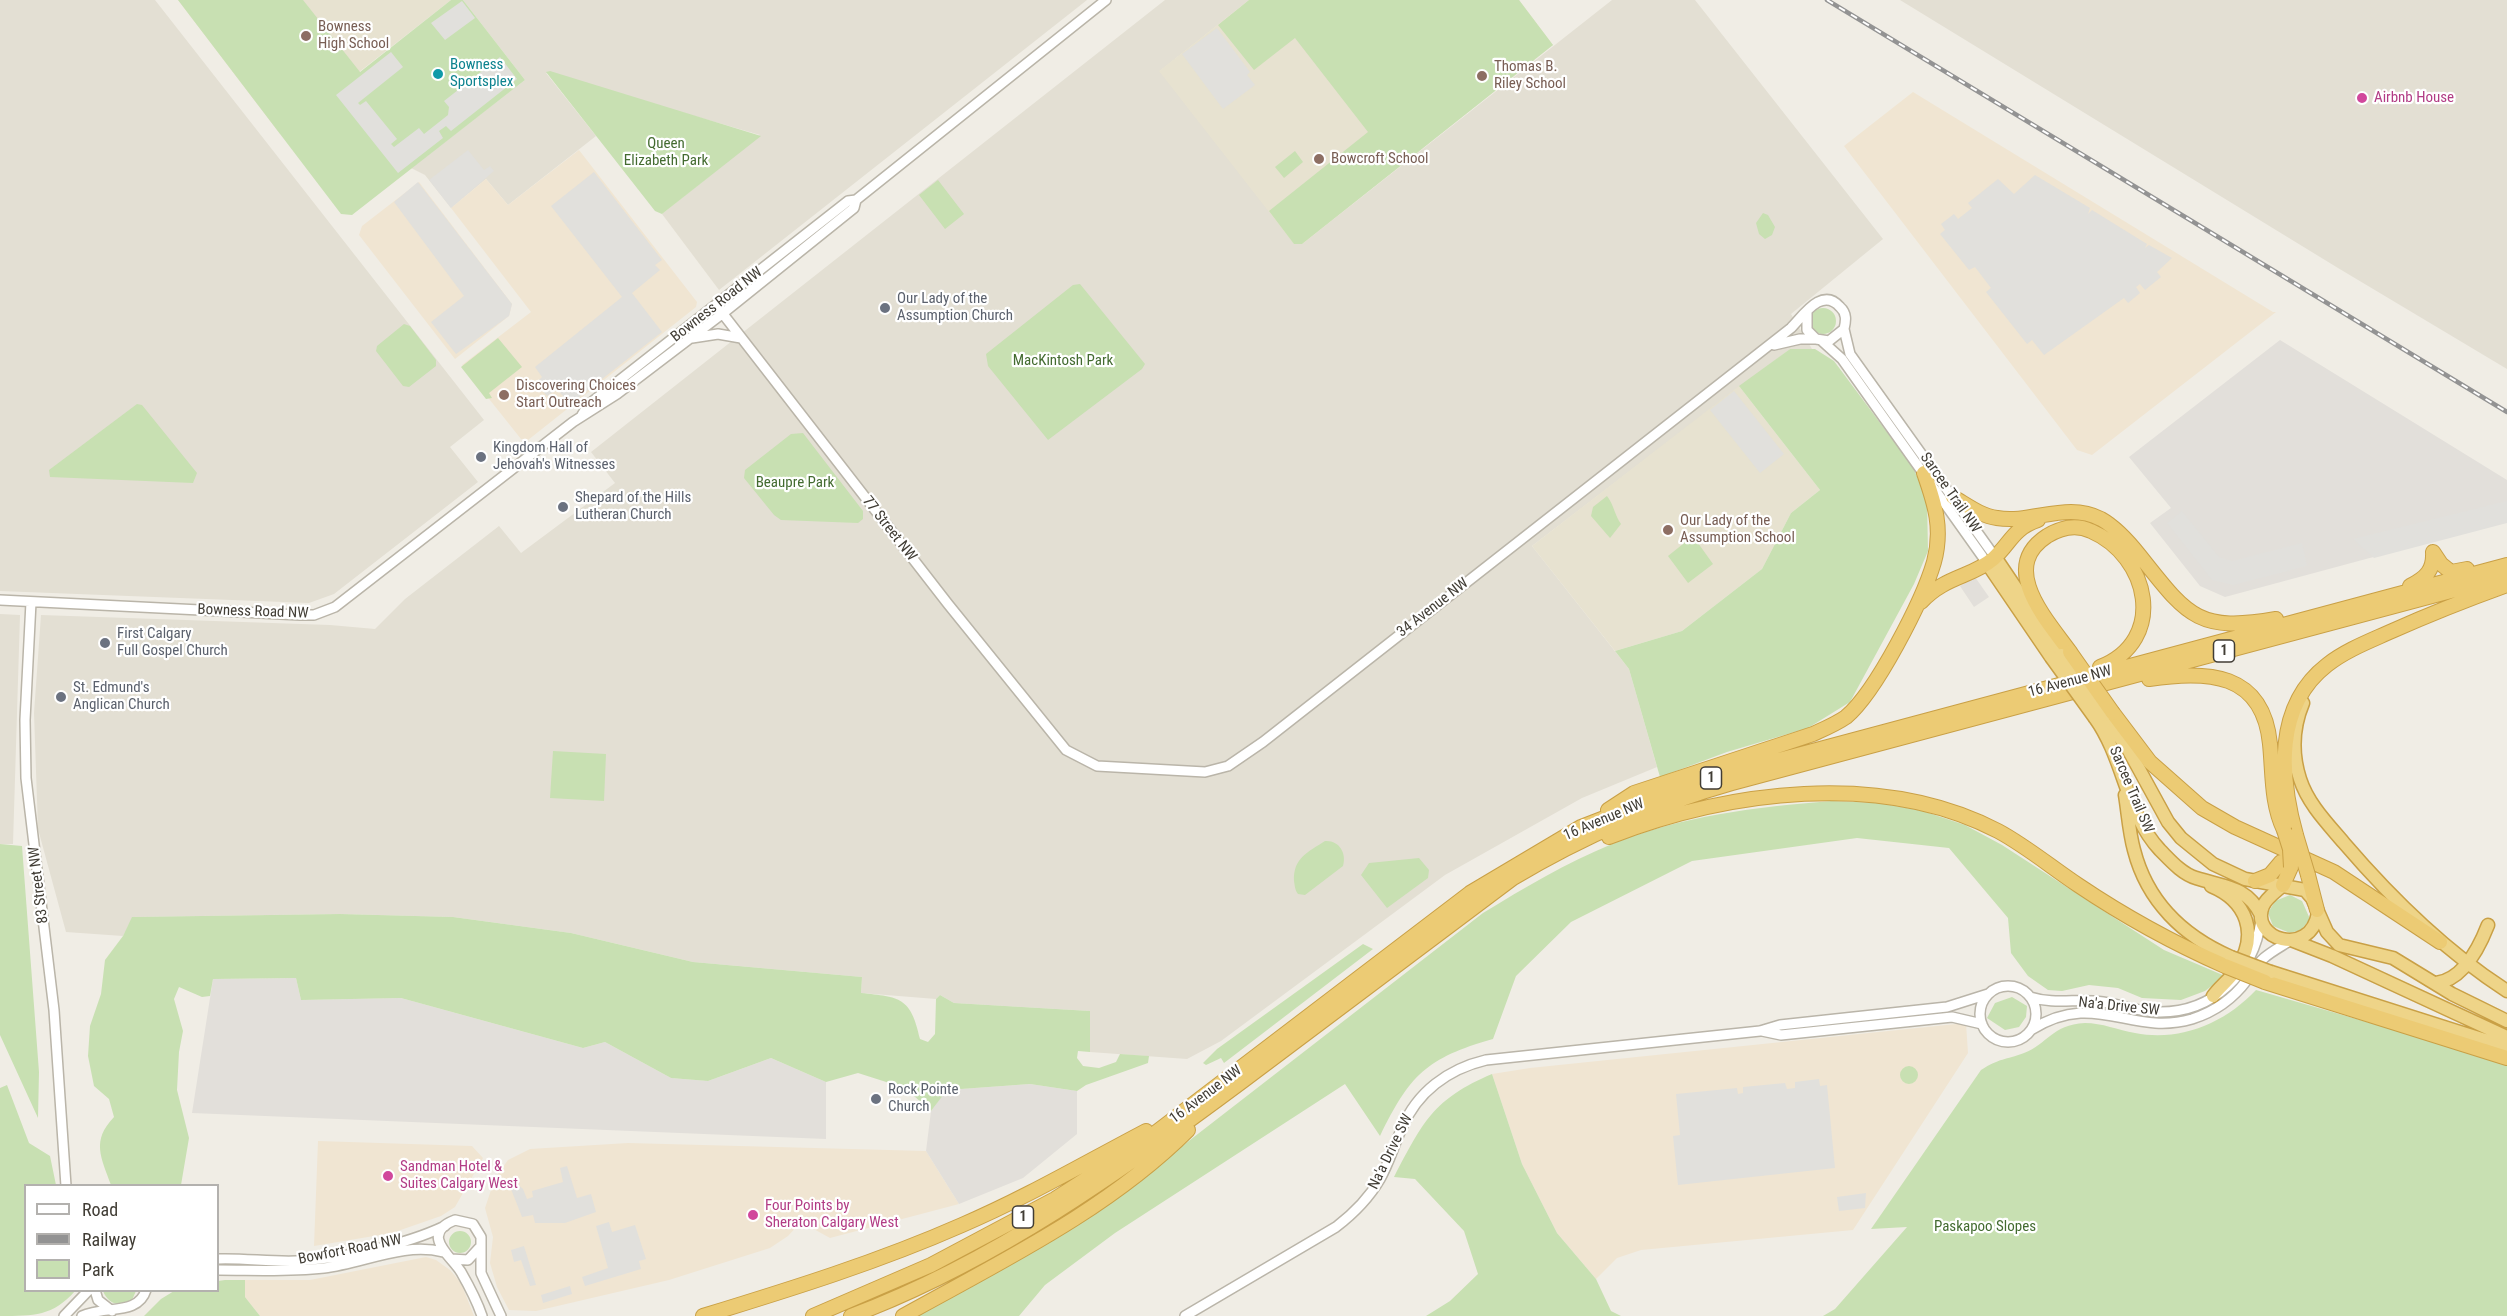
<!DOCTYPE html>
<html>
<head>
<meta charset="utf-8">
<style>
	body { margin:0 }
	#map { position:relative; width:2507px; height:1316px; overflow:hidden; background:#f0ede5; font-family:"Roboto Condensed",sans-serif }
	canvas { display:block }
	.legend { position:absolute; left:24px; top:1184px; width:195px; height:108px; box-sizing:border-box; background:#fff; border:2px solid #b3b1ae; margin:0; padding:8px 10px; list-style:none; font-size:18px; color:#413d35 }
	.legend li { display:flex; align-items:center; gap:12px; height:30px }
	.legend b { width:30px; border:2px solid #b3b1ae }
</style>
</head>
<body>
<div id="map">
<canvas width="2507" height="1316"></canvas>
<ul class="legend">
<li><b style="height:8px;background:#fff"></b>Road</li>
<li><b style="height:8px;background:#939393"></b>Railway</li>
<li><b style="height:16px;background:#c8e0b2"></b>Park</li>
</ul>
</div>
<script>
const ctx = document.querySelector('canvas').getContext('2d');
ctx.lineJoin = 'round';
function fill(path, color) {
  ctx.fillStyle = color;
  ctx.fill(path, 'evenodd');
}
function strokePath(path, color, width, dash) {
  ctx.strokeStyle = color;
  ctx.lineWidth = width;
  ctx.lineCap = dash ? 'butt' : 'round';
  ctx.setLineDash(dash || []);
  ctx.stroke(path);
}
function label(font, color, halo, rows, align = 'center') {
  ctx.font = font + ' "Roboto Condensed",sans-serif';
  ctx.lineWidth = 4.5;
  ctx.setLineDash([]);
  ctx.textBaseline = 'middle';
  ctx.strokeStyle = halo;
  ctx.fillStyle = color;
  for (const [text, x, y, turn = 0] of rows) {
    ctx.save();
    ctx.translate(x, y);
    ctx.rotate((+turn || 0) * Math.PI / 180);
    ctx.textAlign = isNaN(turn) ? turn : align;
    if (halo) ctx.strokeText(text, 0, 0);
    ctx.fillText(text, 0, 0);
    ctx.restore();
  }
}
const residential = new Path2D(`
	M0 0H155L484 420 450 447 478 482 334 594 309 603 0 591Z
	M463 0H1087L719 290 662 214 760 135 546 73 596 136 508 205 486 179 451 208 425 175 411 168 525 80Z
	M1165 0H1249L1160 71 1295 244H1302L1612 0H1695L1883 239 1791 314 1812 349H1790L1532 546 1629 669 1657 767 1582 798 1445 875 1221 1041 1187 1059 1090 1052V1011L954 1003 940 995 936 999 861 993 862 977 693 962 571 933 453 917 340 914 133 917 123 936 66 932 38 829 34 713 41 615 330 625 375 629 405 599 499 526 521 553 615 483 591 452Z
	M1900 0H2507V369L2338 268Z
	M0 614 20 615 13 844H0Z`);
const commercial = new Path2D(`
	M1913 92 2273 312H2276L2092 455 2077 450 1844 146Z
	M579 150 697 302 696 307 528 440 521 439 462 365 531 312 451 208 486 179 508 205Z
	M419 182 512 304 509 316 455 359 359 235 362 226Z
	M1966 1023 1968 1053 1853 1230 1641 1250 1617 1258 1596 1279 1557 1233 1522 1164 1492 1074 1530 1068Z
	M318 1141 472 1146 483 1158 455 1207 441 1216 392 1233 314 1246Z
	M628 1143 926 1151 959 1204 830 1238 801 1222 788 1236 770 1248 669 1280 536 1311 509 1310 497 1287 490 1263 493 1237 485 1208 495 1178 508 1160 530 1149Z
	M426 1257 436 1260 450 1270 461 1283 474 1316H260L245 1297V1280H310Z`);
const industrial = new Path2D(`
	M2280 340 2507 480V521L2225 597 2200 586 2150 523 2171 508 2129 457Z
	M1975 577 1989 597 1974 607 1960 586Z
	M296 978 301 1000 401 998 583 1048 605 1042 671 1078 708 1081 771 1058 826 1082V1139L192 1113 213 979Z
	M1030 1084 1077 1091V1134L1023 1178 959 1204 926 1151 931 1111 946 1090Z`);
const education = new Path2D(`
	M178 0H451L280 134Z
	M1249 0H1519L1553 45 1302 244H1294L1159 71Z
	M1739 386 1820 490 1791 513 1762 569 1682 631 1615 651 1532 546Z`);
const green = new Path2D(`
	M178 0H303L360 72 451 0H463L525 80 352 215 341 214Z
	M1249 0H1519L1553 45 1302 244H1294L1269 211 1368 132 1295 38 1254 70 1218 25Z
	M550 71 761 136 662 214 655 211 546 72Z
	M1295 151 1303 162 1284 178 1275 167Z
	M938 180 964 214 945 229 919 195Z
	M1763 213 1768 215 1775 227 1772 235 1765 239 1759 234 1756 223Z
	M1080 284 1145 364 1142 369 1048 440 988 366 986 354 1073 285Z
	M1810 321a13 13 0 1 1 26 0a13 13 0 1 1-26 0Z
	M404 324 410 326 436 360V366L409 387 403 386 376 351 377 346Z
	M498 338 522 367 489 393 492 398 486 399 461 367Z
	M1790 349H1815L1834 361 1913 467 1927 500 1928 551 1914 584 1850 702 1808 728 1727 752 1660 777 1629 669 1615 651 1682 631 1762 569 1791 513 1820 490 1739 386Z
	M137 404 142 405 197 473 193 483 50 477 49 470Z
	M803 433 863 511V519L858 523 781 520 774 515 744 478 745 470 791 434Z
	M1607 496C1614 505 1615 516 1621 524L1610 538 1591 516 1593 507Z
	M1693 536 1713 564 1688 583 1668 556Z
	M553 751 606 754 604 801 550 798Z
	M1831 801 1880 803 1923 811 1965 825 2002 845 2164 950 2225 976 2205 991 2181 1000 2142 998 2118 988 2089 985 2062 991 2048 990 2028 976 2011 953 2008 918 1949 848 1857 838 1692 861 1571 922 1516 976 1493 1039C1426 1058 1410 1075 1380 1136L1345 1084 1115 1233 1045 1285 1019 1316H918L1132 1185 1483 913C1524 888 1566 863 1612 844 1681 816 1756 807 1831 801Z
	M1325 841C1339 840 1347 853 1343 866L1305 895 1298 894C1295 890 1295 887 1294 881 1293 858 1308 852 1325 841Z
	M0 844 22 846 39 1072 38 1118 0 1035Z
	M1419 858 1429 870 1428 878 1387 908 1361 875 1369 863Z
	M2290 895 2302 901 2310 919 2301 930 2290 933 2273 926 2268 913 2275 901Z
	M340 914 453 917 571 933 693 962 862 977 861 993C900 997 911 997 920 1039L928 1042 935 1034 936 999 940 995 954 1003 1090 1011V1052L1078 1051 1077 1058 1083 1066 1099 1068 1116 1062 1120 1054 1149 1056 1148 1063 1086 1085 1077 1091 1030 1084 947 1090 931 1111 905 1088 858 1073 826 1082 771 1058 708 1081 671 1078 605 1042 583 1048 401 998 301 1000 296 978 213 979 210 996 202 997 179 987 174 999 183 1031 179 1052 177 1090 189 1138 181 1185H111C101 1157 91 1141 114 1117L109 1099 94 1086 88 1056 90 1026 101 994 105 960 123 936 132 917Z
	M1363 944 1373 949 1224 1063 1221 1058 1206 1065 1203 1063 1217 1049Z
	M2256 990 2471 1052 2507 1064V1316H1823L1835 1309 1907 1227 1871 1229 1981 1070C2000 1058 2005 1060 2024 1053 2048 1044 2051 1025 2085 1023 2102 1023 2118 1030 2135 1033 2180 1042 2225 1023 2256 990Z
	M2012 997 2027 1006 2026 1017 2019 1027 2005 1030 1987 1018 1995 1003Z
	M1900 1075a9 9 0 1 1 18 0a9 9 0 1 1-18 0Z
	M1492 1074 1522 1164 1557 1233 1596 1279 1611 1311 1621 1316H1426L1450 1301 1478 1274 1464 1231 1415 1179 1394 1177C1423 1122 1433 1099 1492 1074Z
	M7 1085 29 1143 50 1156 56 1185 26 1186V1290L75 1291C53 1316 34 1316 0 1316V1088Z
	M449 1242a11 11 0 1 1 22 0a11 11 0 1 1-22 0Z
	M225 1280H245V1297L260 1316H144L161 1299 174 1291 218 1290V1281Z
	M103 1291H136L132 1300C120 1308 108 1304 103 1291Z`);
const parking = new Path2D(`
	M462 1 475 18 445 40 431 23Z
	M1217 28 1250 72 1247 75 1255 85 1223 109 1182 54Z
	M391 52 403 67 358 103 360 105 366 101 397 139 391 144 394 147 419 128 424 134 448 115 449 107 444 101 500 57 517 79 451 131 446 126 439 131 443 138 398 173 336 95Z
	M468 150 484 170 490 166 494 171 451 208 429 180Z
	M594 172 662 260 655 265 660 270 632 293 662 332 574 401 568 402 557 389 547 396 536 383 542 377 535 367 622 297 551 206Z
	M2035 175 2090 208 2088 214 2092 210 2147 244 2145 248 2149 245 2172 258 2157 272 2161 277 2145 290 2140 284 2136 287 2140 293 2128 303 2124 298 2044 355 2032 340 2027 344 1986 292 1991 288 1975 267 1969 270 1940 234 1945 230 1941 224 1954 214 1958 219 1972 208 1968 203 1998 179 2014 194Z
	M418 182 512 304 509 316 456 354 431 322 464 296 394 202Z
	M1734 391 1784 454 1760 473 1710 410Z
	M2507 501V523L2374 558 2353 539Z
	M2182 511 2219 557 2232 561 2302 543 2307 566 2233 585 2212 580 2167 523Z
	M1819 1079 1820 1086 1827 1085 1835 1168 1678 1185 1673 1136 1680 1135 1676 1094 1737 1088 1738 1094 1743 1093V1087L1785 1083 1787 1089 1795 1088V1082Z
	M567 1166 577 1198 591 1194 596 1212 565 1223H535L533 1215 522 1217 509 1184 513 1180 523 1189 527 1199 533 1197 532 1191 563 1182 560 1168Z
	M1866 1193 1865 1208 1839 1211 1837 1197Z
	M609 1222 612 1232 635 1225 646 1259 639 1261 641 1269 585 1286 582 1277 608 1268 596 1226Z
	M524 1246 536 1285 530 1286 521 1260 514 1262 511 1250Z
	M570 1286 572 1294 543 1303 541 1295Z`);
const tertiary = new Path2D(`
	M716 305 948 604 1066 750 1097 766 1205 772 1228 766 1263 742 1791 328C1803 316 1822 286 1840 307 1847 313 1846 321 1844 329L1829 341 1816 339 1807 330V311
	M1844 329 1850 354 1995 557
	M692 338 718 334 741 338
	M1822 341 1842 359 1987 563
	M1774 345 1800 339H1816
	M582 415 588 405 848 201 856 200 1106 0
	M0 600 300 615H314L335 607 573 422 617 394 722 314 854 208 856 200
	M31 602 25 720 26 778 54 1010 66 1186
	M1980 1014a28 28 0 1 1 56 0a28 28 0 1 1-56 0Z
	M2030 997C2055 1005 2078 998 2103 1002 2122 1005 2139 1012 2158 1012 2213 1013 2254 973 2261 920
	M2031 1030C2096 989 2130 1037 2192 1019 2214 1012 2233 999 2247 980 2253 973 2257 964 2264 958 2272 951 2282 946 2291 940
	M1762 1031 1781 1035 1952 1017 1982 1024
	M218 1259C244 1258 270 1262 296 1261 341 1259 405 1245 445 1226
	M451 1259 468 1260 479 1248
	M218 1270C254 1270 288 1272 324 1268 364 1263 404 1242 443 1252
	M95 1290 98 1300 112 1311
	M64 1316 89 1290
	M82 1316C105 1305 138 1316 146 1290
	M482 1316C477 1301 469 1286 461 1272 451 1256 419 1234 455 1220L473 1224 481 1237V1273L501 1316
	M1185 1316 1336 1227C1353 1214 1369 1198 1380 1179 1389 1163 1394 1145 1402 1128 1417 1092 1448 1069 1486 1060L1760 1031 1780 1025 1947 1007 1988 994`);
const trunk = new Path2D(`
	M1995 557 2061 655
	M1987 563 2051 657
	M2303 703C2293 727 2292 754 2300 779 2308 804 2328 824 2344 843 2392 899 2445 951 2507 991
	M2104 715 2128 749 2168 822 2181 838 2213 864 2245 879 2305 890 2312 898 2327 932 2339 945 2393 958 2452 994 2507 1021
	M2095 718C2124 758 2126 814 2160 850 2170 860 2182 874 2196 878 2224 887 2247 886 2261 915
	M2125 795C2128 813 2129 832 2134 850 2147 901 2183 936 2231 957
	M2283 885C2276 892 2267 897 2263 906 2249 939 2310 959 2318 913
	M2211 886C2247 901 2259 934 2237 968 2231 979 2220 986 2213 996
	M2291 940 2332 956 2507 1037
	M2271 972 2507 1047
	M2436 983C2463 980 2479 948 2488 925`);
const motorway = new Path2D(`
	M1953 497C1967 505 1981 516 1997 518 2032 524 2067 501 2101 519 2117 528 2129 542 2140 556 2187 615 2197 633 2276 619
	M2433 552 2441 564 2451 572 2467 569
	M2410 586C2426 578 2434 570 2433 552
	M1921 602C1945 576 1972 577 1993 559 2011 543 2012 529 2038 520
	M2070 652C2047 620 1998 568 2047 536 2060 528 2076 524 2091 531 2149 556 2168 640 2100 667
	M2149 679C2207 670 2263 672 2270 744 2273 773 2271 803 2284 830
	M2113 713 2150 762 2202 808 2235 827 2334 872 2440 942
	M1608 810 1634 793 1813 734C1824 729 1836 724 1846 717 1876 692 1923 600 1934 562 1943 529 1935 504 1924 473
	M2296 835C2280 778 2274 706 2327 665 2346 650 2370 641 2392 631 2430 614 2468 599 2507 585
	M1609 837C1728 791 1881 770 1998 831 2026 846 2051 867 2078 885 2124 916 2173 943 2225 966
	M2308 875 2317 910
	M2255 881 2270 875 2281 862
	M2283 885 2291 867
	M2265 982 2507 1058
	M703 1316C791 1289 878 1262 962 1225 1025 1198 1085 1163 1146 1131
	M813 1316 931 1265 1055 1199 1138 1146 1470 893 1581 827 1697 782 2507 565
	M851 1316C995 1262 1122 1171 1244 1080 1334 1013 1423 945 1513 878 1582 837 1654 805 1732 783L2507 576
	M903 1316C1000 1262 1108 1210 1188 1130`);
const rail = new Path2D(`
	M1827 0 2507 412`);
const trunkBridge = new Path2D(`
	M2061 655 2104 715
	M2051 657 2095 718
	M2231 957 2271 972`);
const motorwayBridge = new Path2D(`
	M2070 652 2113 713
	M2284 830 2290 849 2291 867
	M2296 835 2308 875
	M2225 966 2265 982`);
const markers = [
	[306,36,6,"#8d6e63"],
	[438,74,6,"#0f9aa8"],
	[1482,76,6,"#8d6e63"],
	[2362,98,6,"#d1479c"],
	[1319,159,6,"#8d6e63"],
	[885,308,6,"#6b7280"],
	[504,395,6,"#8d6e63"],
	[481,457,6,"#6b7280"],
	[563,507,6,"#6b7280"],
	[1668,530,6,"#8d6e63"],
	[105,643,6,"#6b7280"],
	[61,697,6,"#6b7280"],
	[876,1099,6,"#6b7280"],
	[388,1176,6,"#d1479c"],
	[753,1215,6,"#d1479c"]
];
const shields = [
	[2224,651,21],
	[1711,778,21],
	[1023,1217,21]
];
const shieldNames = [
	["1",2224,651],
	["1",1711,778],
	["1",1023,1217]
];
const educationNames = [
	["Bowness",318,27],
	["High School",318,44],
	["Thomas B.",1494,67],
	["Riley School",1494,84],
	["Bowcroft School",1331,159],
	["Discovering Choices",516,386],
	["Start Outreach",516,403],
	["Our Lady of the",1680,521],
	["Assumption School",1680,538]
];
const cultureNames = [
	["Bowness",450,65],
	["Sportsplex",450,82]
];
const hotelNames = [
	["Airbnb House",2374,98],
	["Sandman Hotel &",400,1167],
	["Suites Calgary West",400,1184],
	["Four Points by",765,1206],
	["Sheraton Calgary West",765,1223]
];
const parkNames = [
	["Queen",666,144],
	["Elizabeth Park",666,161],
	["MacKintosh Park",1063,361],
	["Beaupre Park",795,483],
	["Paskapoo Slopes",1985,1227]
];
const worshipNames = [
	["Our Lady of the",897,299],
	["Assumption Church",897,316],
	["Kingdom Hall of",493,448],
	["Jehovah's Witnesses",493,465],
	["Shepard of the Hills",575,498],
	["Lutheran Church",575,515],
	["First Calgary",117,634],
	["Full Gospel Church",117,651],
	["St. Edmund's",73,688],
	["Anglican Church",73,705],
	["Rock Pointe",888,1090],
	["Church",888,1107]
];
const streetNames = [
	["Bowness Road NW",717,305,-38],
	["Sarcee Trail NW",1950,493,55],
	["77 Street NW",889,529,52],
	["34 Avenue NW",1433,608,-38],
	["Bowness Road NW",253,612,2],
	["16 Avenue NW",2070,682,-15],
	["Sarcee Trail SW",2131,790,67],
	["16 Avenue NW",1604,820,-23],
	["83 Street NW",39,885,-97],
	["Na'a Drive SW",2119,1007,6],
	["16 Avenue NW",1206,1095,-37],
	["Na'a Drive SW",1391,1152,-64],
	["Bowfort Road NW",350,1250,-11]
];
fill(residential, '#e3dfd3');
fill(commercial, '#f0e5d2');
fill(industrial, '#e2dfda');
fill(education, '#e7e2d0');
fill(green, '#c8e0b2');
fill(parking, '#e1e0dc');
strokePath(tertiary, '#bab5a9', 12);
strokePath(trunk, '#c9a046', 15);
strokePath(motorway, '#c9a046', 16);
strokePath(tertiary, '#fff', 9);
strokePath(trunk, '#eed488', 12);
strokePath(motorway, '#eccb74', 14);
strokePath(rail, '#939393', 4.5);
strokePath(rail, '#fff', 2, [7]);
strokePath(trunkBridge, '#c9a046', 15, []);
strokePath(motorwayBridge, '#c9a046', 16, []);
strokePath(trunkBridge, '#eed488', 12);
strokePath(motorwayBridge, '#eccb74', 14);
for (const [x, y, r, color] of markers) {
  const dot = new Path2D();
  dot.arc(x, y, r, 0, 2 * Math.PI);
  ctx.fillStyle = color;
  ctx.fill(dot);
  strokePath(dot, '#fff', 2);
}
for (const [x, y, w] of shields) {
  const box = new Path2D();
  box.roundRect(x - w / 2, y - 11, w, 22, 4.5);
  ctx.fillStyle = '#fff';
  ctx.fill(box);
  strokePath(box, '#413d35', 1.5);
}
label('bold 14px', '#413d35', null, shieldNames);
label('15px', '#785e54', '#fff', educationNames, 'left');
label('15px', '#0d838f', '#fff', cultureNames, 'left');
label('15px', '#b23c85', '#fff', hotelNames, 'left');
label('15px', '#436b30', '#fff', parkNames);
label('15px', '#5b616d', '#fff', worshipNames, 'left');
label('15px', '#413d35', '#fff', streetNames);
</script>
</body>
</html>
